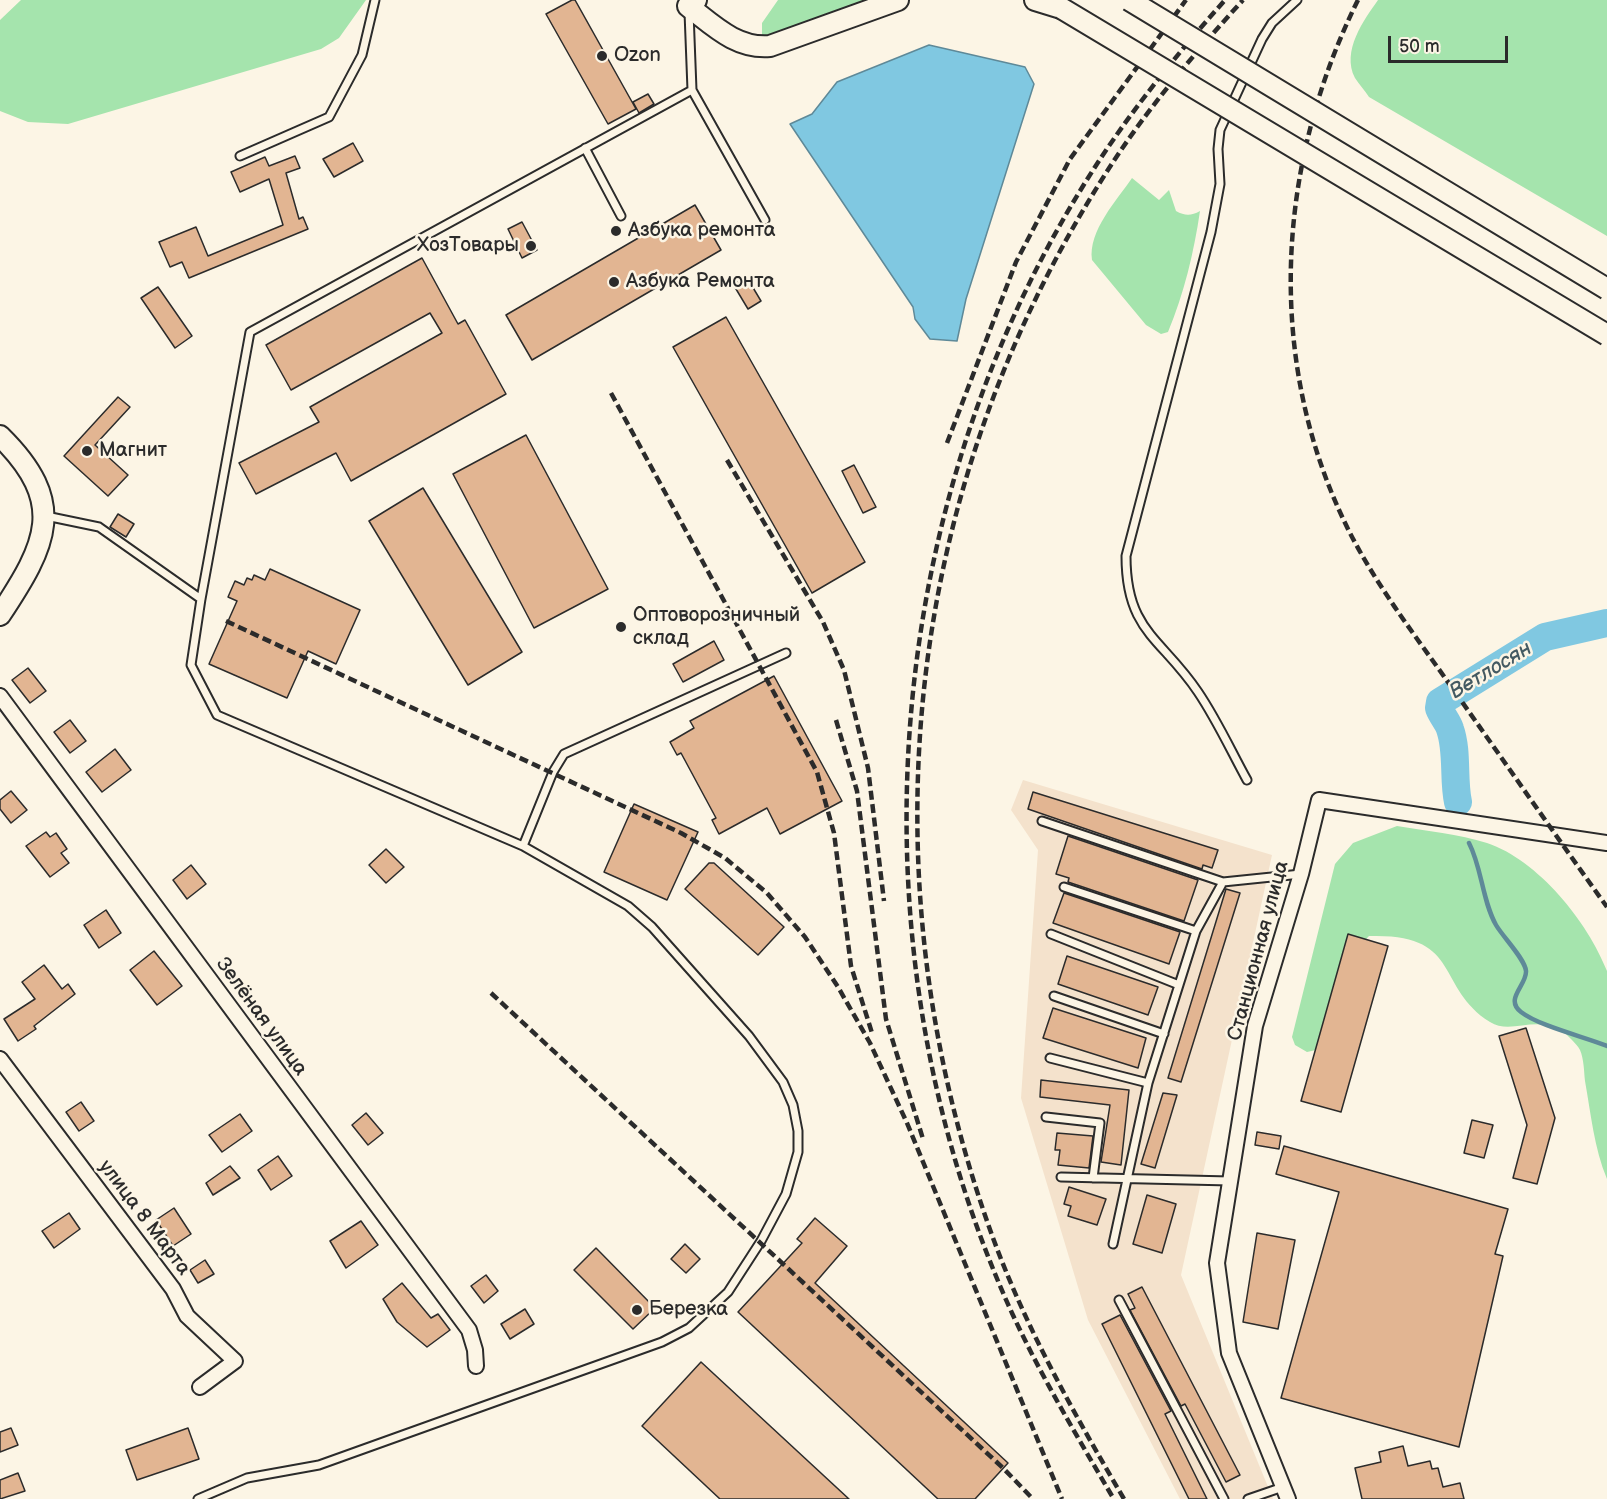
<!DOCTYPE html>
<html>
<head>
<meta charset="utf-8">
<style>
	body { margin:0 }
	#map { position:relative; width:1607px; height:1499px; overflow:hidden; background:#fcf5e5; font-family:"Balsamiq Sans",sans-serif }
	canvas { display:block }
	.scale { position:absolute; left:1388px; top:36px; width:120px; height:27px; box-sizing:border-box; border:3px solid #2b2b2b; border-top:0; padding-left:8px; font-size:18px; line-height:21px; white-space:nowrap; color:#2b2b2b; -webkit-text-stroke:4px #fcf5e5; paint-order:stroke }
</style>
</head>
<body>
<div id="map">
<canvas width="1607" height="1499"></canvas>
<div class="scale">50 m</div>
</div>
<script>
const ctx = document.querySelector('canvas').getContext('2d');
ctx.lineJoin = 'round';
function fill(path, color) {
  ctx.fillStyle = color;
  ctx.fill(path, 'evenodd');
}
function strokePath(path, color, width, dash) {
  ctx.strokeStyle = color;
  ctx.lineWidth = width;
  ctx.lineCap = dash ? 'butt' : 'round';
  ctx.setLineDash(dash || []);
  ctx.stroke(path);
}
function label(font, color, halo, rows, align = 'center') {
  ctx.font = font + ' "Balsamiq Sans",sans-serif';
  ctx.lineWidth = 5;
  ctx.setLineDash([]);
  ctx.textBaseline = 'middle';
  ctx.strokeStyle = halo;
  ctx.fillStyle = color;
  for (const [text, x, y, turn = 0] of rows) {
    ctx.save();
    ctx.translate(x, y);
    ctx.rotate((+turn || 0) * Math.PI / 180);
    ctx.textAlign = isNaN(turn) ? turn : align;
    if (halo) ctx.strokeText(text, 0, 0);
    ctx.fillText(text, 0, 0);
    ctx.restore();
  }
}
const built = new Path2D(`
	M1023 780 1272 855 1181 1275 1273 1499H1180L1088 1320 1021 1098 1038 850 1011 810Z`);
const green = new Path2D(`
	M21 0H366L339 38 321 49 68 124 28 122 0 111V20Z
	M778 0H876L771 39 762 36V23Z
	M1378 0H1607V236L1369 97C1365 91 1359 84 1355 78 1341 51 1364 20 1378 0Z
	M1132 178 1159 200 1169 190 1176 211C1185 216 1191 216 1200 211 1194 252 1184 294 1168 332L1161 334 1146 325 1092 260C1088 231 1117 200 1132 178Z
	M1397 826C1426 831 1459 834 1487 843 1538 860 1588 922 1607 971V1179C1594 1148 1591 1114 1585 1081 1584 1072 1584 1059 1580 1050 1578 1046 1574 1042 1571 1039 1542 1009 1513 1037 1490 1022 1434 986 1463 933 1369 936L1357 949 1316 1050 1307 1052 1295 1045 1292 1037 1335 864 1353 843Z`);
const water = new Path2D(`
	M929 45 1025 67 1034 84 966 299 957 341 930 339 915 319 913 307 790 124 812 114 837 82Z`);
const stream = new Path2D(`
	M1469 843C1482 868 1482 900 1496 925 1503 937 1525 959 1526 971 1527 985 1504 999 1521 1012 1539 1026 1585 1037 1607 1046`);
const river = new Path2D(`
	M1458 802C1453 779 1458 752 1450 729 1448 722 1442 716 1439 708L1440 702 1545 637 1607 623`);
const building = new Path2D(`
	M572 0H575L636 109 608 124 546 14Z
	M648 94 654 104 639 113 633 102Z
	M353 143 363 161 334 177 323 159Z
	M295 156 300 168 286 173 299 219 303 217 308 229 189 278 182 262 170 267 159 242 196 227 208 256 283 225 269 179 240 192 231 172 265 157 269 166Z
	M695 205 721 250 532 360 506 315Z
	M522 222 537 250 522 258 508 229Z
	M422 258 458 324 465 320 506 394 351 481 336 453 256 494 239 463 319 422 310 407 442 333 430 313 291 390 266 345Z
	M746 276 761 301 748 309 733 284Z
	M158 287 192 336 175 348 141 298Z
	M726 317 865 562 812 593 673 347Z
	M118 397 130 407 95 445 128 475 108 496 64 456Z
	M526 435 608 589 534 628 453 474Z
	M854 465 876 507 863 513 842 471Z
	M423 488 522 652 468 685 369 521Z
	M118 514 134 524 126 537 110 527Z
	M270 569 360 610 336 664 308 651 287 698 209 664 237 601 228 597 235 581 244 585 247 578 252 580 254 575 265 580Z
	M714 641 724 660 683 682 673 664Z
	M28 668 46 691 30 703 12 680Z
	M774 676 842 801 780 834 767 808 719 834 712 820 716 818 681 753 677 755 670 742 694 728 690 721Z
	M70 720 86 741 70 753 54 732Z
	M115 749 131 770 102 792 86 772Z
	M11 791 27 810 11 823 0 809V800Z
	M1033 792 1218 850 1212 868 1203 865 1202 869 1028 809Z
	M634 804 698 832 667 900 604 872Z
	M46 832 50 837 56 833 67 849 61 853 69 863 50 877 26 846Z
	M1068 836 1198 880 1184 921 1068 882 1069 878 1056 874Z
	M386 849 404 867 386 883 369 865Z
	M709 863H714L784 927 758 955 685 889Z
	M191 865 206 884 187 899 173 880Z
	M1226 889 1240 893 1181 1082 1168 1078Z
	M1064 893 1180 932 1169 964 1053 923Z
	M106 910 121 933 99 948 84 925Z
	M1348 934 1388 946 1341 1112 1301 1101Z
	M154 951 182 986 157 1005 130 970Z
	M1067 956 1158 987 1148 1015 1058 984Z
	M44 965 62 989 68 984 75 994 34 1026 36 1029 18 1041 4 1019 35 999 22 982Z
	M1053 1008 1146 1038 1138 1068 1043 1038Z
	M1526 1028 1555 1118 1537 1184 1513 1178 1527 1125 1499 1036Z
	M1041 1080 1129 1090 1121 1165 1101 1162 1110 1105 1040 1097Z
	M1163 1093 1177 1095 1155 1168 1141 1164Z
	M81 1102 94 1121 79 1131 66 1112Z
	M366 1113 383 1133 368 1145 352 1125Z
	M240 1114 252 1131 222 1152 209 1135Z
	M1472 1120 1493 1125 1484 1158 1464 1153Z
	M1257 1132 1281 1136 1279 1149 1255 1145Z
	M1057 1133 1093 1136 1089 1168 1058 1165 1060 1150H1055Z
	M1284 1146 1508 1209 1495 1254 1503 1256 1459 1447 1281 1398 1339 1192 1276 1174Z
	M278 1156 292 1176 271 1190 258 1170Z
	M230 1166 240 1178 213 1195 206 1183Z
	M1069 1187 1106 1199 1097 1225 1068 1216 1071 1206 1064 1204Z
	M1147 1195 1176 1204 1162 1253 1133 1244Z
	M174 1208 191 1234 173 1246 156 1220Z
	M69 1213 80 1229 54 1248 42 1231Z
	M815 1218 847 1246 815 1283 1008 1463 975 1499H938L738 1312 802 1243 797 1239Z
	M361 1221 378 1245 346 1268 330 1241Z
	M1257 1233 1295 1240 1278 1329 1243 1322Z
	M685 1244 700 1259 686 1273 671 1259Z
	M596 1248 655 1308 633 1329 574 1270Z
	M205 1260 214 1274 198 1283 190 1270Z
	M486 1275 498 1291 484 1303 471 1286Z
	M402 1283 431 1318 438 1314 450 1330 427 1347 397 1322 383 1299Z
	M1142 1287 1240 1475 1226 1482 1185 1404 1181 1406 1130 1310 1135 1308 1128 1294Z
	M525 1309 534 1324 510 1339 501 1324Z
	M1120 1315 1171 1411 1165 1414 1207 1499H1189L1102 1324Z
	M701 1362 849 1499H720L642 1426Z
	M11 1428 18 1445 0 1452V1432Z
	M188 1428 199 1459 137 1480 126 1450Z
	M1403 1446 1408 1466 1430 1461 1432 1469 1438 1468 1443 1487 1460 1483 1464 1499H1362L1355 1468 1381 1462 1379 1452Z
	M18 1473 25 1491 0 1499V1480Z`);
const lane = new Path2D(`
	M689 12 692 90 765 220
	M585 148 621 216
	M240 156 329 117 362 55 375 0
	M46 516 99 527 201 599
	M1247 780C1231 751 1217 720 1198 692 1162 638 1126 632 1126 556L1211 232 1220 184 1218 149 1220 130 1262 39 1272 23 1297 0
	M1042 821 1223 882
	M523 846 553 772 564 754 786 653
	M1064 887 1196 931
	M1051 934 1179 985
	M1054 996 1164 1034
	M1050 1058 1148 1083
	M1046 1117 1100 1123 1093 1178
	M1061 1177 1230 1181
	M1113 1244 1148 1083 1196 931 1223 882 1301 874
	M1119 1300 1224 1499
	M198 1499 247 1478 319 1465 662 1342 689 1328 728 1292 761 1241 786 1194 798 1152V1131L793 1105 783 1082 749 1036 652 927 628 906 523 846 217 715 191 665 201 599 250 332 692 90
	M1248 1499 1283 1487`);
const street = new Path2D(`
	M0 696 469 1330 475 1350 476 1366
	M0 1059 173 1289 187 1316 235 1361 200 1387
	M1288 1499 1229 1353 1217 1263 1255 1026 1301 874 1319 800 1607 843`);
const secondary = new Path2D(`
	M696 0 688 6C713 25 736 49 770 46L898 0
	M1035 0 1061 8
	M0 436C68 503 47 544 0 615`);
const rail = new Path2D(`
	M1358 0C1276 165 1265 360 1347 527 1376 586 1418 639 1455 692 1506 764 1556 836 1607 907
	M611 393 817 772 834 833 851 966 872 1033
	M947 443 1016 262 1070 159 1186 0
	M727 460 823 622 844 670 868 768 884 901
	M226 621 681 833 725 858 767 893 805 937 838 987 870 1043 907 1123 1062 1499
	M836 720 857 791 886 1019 923 1139
	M491 993 1003 1468 1033 1499
	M1112 1496C1071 1426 1029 1356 998 1281 848 922 884 494 1095 167 1133 108 1178 53 1225 0
	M1124 1499C1072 1410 1021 1320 987 1221 864 868 904 489 1106 173 1145 111 1194 54 1243 0`);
const secondaryBridge = new Path2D(`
	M1129 0 1607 289
	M1061 8 1607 335`);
const markers = [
	[602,56,6,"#2b2b2b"],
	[616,231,6,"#2b2b2b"],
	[531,246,6,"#2b2b2b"],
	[614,282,6,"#2b2b2b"],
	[87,451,6,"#2b2b2b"],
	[621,627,6,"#2b2b2b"],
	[637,1310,6,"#2b2b2b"]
];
const poiNames = [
	["Ozon",614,56],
	["Азбука ремонта",628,231],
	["ХозТовары",519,246,"right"],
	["Азбука Ремонта",626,282],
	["Магнит",99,451],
	["Оптоворозничный",633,616],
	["склад",633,639],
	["Березка",649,1310]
];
const streetNames = [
	["Станционная улица",1259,951,-75],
	["Зелёная улица",261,1017,54],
	["улица 8 Марта",144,1218,53]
];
const waterNames = [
	["Ветлосян",1491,671,-31]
];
fill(built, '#f4e2cc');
fill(green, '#a5e4ad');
fill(water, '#80c8e1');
strokePath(water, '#5e8998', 1.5);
strokePath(stream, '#5e8998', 4.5);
strokePath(river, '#80c8e1', 28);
fill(building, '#e2b592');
strokePath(building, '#2b2b2b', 1.5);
strokePath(lane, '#2b2b2b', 11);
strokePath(street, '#2b2b2b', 18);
strokePath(secondary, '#2b2b2b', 24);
strokePath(lane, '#fcf5e5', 7);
strokePath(street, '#fcf5e5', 14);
strokePath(secondary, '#fcf5e5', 20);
strokePath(rail, '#2b2b2b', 4.5, [9, 4.5]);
strokePath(secondaryBridge, '#2b2b2b', 24, []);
strokePath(secondaryBridge, '#fcf5e5', 20);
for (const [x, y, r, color] of markers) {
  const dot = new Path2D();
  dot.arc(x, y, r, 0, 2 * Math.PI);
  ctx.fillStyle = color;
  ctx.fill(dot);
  strokePath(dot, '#fcf5e5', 2);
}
label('20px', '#2b2b2b', '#fcf5e5', poiNames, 'left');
label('20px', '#2b2b2b', '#fcf5e5', streetNames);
label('italic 21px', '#445a62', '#fcf5e5', waterNames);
</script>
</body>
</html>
